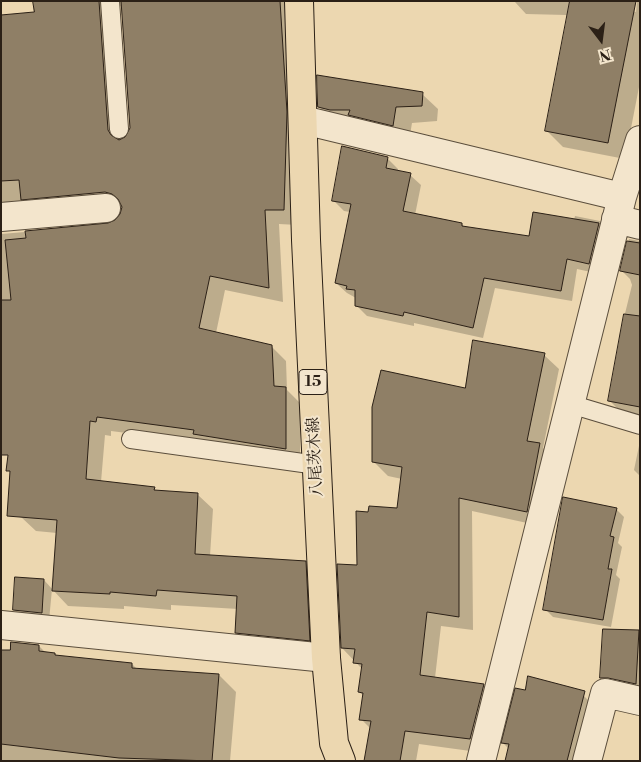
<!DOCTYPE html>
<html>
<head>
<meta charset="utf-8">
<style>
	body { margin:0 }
	#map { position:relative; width:641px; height:762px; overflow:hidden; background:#ecd7b0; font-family:"Libre Bodoni",serif }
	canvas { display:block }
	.frame { position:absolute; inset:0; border:2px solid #2b2016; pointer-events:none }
	.north { position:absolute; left:576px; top:15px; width:50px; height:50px; -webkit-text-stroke:4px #f3e5cc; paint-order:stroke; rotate:165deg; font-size:14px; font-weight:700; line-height:20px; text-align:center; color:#2b2016 }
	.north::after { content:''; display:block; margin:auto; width:18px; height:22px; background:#2b2016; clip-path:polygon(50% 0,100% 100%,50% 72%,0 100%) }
</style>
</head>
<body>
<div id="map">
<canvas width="641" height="762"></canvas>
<div class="frame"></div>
<div class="north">N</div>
</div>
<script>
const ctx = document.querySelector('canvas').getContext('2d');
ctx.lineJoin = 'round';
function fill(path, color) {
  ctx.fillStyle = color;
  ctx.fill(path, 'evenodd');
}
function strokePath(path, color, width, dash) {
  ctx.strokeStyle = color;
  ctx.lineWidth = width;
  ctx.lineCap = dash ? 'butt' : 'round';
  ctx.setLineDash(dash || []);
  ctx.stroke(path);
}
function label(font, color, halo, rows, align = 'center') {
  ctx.font = font + ' "Libre Bodoni","Noto Serif JP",serif';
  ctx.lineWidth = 4;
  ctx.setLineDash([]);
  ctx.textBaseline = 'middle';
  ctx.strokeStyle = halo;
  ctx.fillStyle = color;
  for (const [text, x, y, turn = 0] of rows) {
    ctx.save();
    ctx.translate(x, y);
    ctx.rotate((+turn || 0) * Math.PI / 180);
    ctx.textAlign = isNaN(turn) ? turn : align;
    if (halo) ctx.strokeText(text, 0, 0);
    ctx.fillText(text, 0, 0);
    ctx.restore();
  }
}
const shadow = new Path2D(`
	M35 1H295L298 225 279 224 283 302 225 290 216 333 271 346 286 361 287 390 300 403V463L204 443 111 431V436L105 435 101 482 154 488 157 492 198 495 213 509 210 556 305 563 320 578 324 655 251 647 236 633 238 609 171 605V610L124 606V609L68 606 52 589 49 621 22 618 14 610 44 580 53 590 57 533 36 531 21 517 1 399V234L108 225 116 222 121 215 123 207 15 216 1 226V17L35 13ZM122 6 131 128 126 138 122 140 114 17 118 7Z
	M494 1H634L633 11 636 12 637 1H640V82L625 159 563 147 546 130 568 17 566 15 526 14 515 2Z
	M422 94 438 109 437 121 412 123 409 141 335 123 319 107Z
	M387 158 398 169V172L410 175 421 185 415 215 462 224 465 228 530 237 574 220 575 216 600 221 610 232 600 274 577 269 572 301 495 288 483 338 414 323V326L367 316 356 305V298L347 293 336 283 350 212 344 211 333 200Z
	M629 239 640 241V417L623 414 609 400 621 340 619 338 632 285 630 279 621 270Z
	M544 355 559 369 543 448 554 459 541 526 472 511 473 630 441 626 435 678 484 685 498 699 485 753 419 744 416 761H365L371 729 361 719 364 696 359 692 363 670 342 648 369 513 398 509 402 479 388 476 374 462 466 390Z
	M640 441V476L634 470Z
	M616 509 624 517 618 543 622 547 616 575 620 579 611 627 553 617 545 609Z
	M623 631 640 632V696L633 694 618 679Z
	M39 646 46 653 55 654 58 656 132 664 137 669 219 675 236 692 230 761H1V651H11Z
	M526 691H579L594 706 581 761H506L509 749 503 743Z`);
const building = new Path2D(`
	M33 1H99L108 130 111 135 119 140 125 137 130 128 121 1H280L287 112 284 210H265L269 288 210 276 199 328 272 345 274 386 286 387V449L193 434 194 430 97 417 96 422 90 421 86 479 155 487 154 490 198 493 195 554 306 561 310 641 235 633 237 596 157 590 156 596 110 592V594L52 591 57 520 7 516 10 471H6L8 455H1V300H11L5 240 26 238 25 231 108 223 115 220 120 214 122 207 118 199 112 194 105 192 21 200 19 180 1 181V15L34 12Z
	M570 1H636L608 143 545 131Z
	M317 75 423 92 422 106 396 107 393 126 348 115 350 110H330L318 107Z
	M342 146 388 157 386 168 411 173 403 211 462 223V226L529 236 533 212 599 223 589 264 567 259 561 291 484 278 473 328 404 312 403 316 355 306V290L346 289 347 286 335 283 351 204 332 201Z
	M627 241 640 243V275L620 271Z
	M624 314 640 316V407L608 401Z
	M473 340 545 353 527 441 540 443 527 512 459 498V617L427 612 420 675 484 684 470 739 405 731 400 761H364L371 721 359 720 363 693 358 692 362 664 353 663 355 649 341 648 337 564 357 565 356 511 368 512 369 506 397 508 402 467 372 462V407L381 370 465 388Z
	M563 497 617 508 610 536 614 537 608 569H612L603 620 543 610Z
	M15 577 44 579 42 613 13 610Z
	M603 629 639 630 636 684 608 678H600Z
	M11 642 39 645V651L55 653V655L132 663V668L219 674 212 761 119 758 1 744V650H10Z
	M528 676 585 691 567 761H505L509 744 501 743 515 688 525 690Z`);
const service = new Path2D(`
	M110 1 119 129
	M570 404 640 425
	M131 439 317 465`);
const minor = new Path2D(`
	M303 120 622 197
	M1 217 106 208
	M616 219 640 225
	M1 625 326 658
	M481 761 622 197 640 140
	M587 761 605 693 640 701`);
const primary = new Path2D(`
	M299 1 306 240 326 658 334 743 341 761`);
const shields = [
	[313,382,28]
];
const shieldNames = [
	["15",313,382]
];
const streetNames = [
	["八尾茨木線",316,457,-93]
];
fill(shadow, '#0003');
fill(building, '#8f7f66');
strokePath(building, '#2b2016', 1);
strokePath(service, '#5b4e3c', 20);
strokePath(minor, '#5b4e3c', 30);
strokePath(primary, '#2b2016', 30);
strokePath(service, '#f3e5cc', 18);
strokePath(minor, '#f3e5cc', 28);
strokePath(primary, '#ecd7b0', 28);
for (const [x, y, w] of shields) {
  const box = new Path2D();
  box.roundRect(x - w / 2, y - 12.5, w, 25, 4);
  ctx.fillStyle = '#f3e5cc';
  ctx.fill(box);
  strokePath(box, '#2b2016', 1);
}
label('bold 15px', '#2b2016', null, shieldNames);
label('16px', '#2b2016', '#f3e5cc', streetNames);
</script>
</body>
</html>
